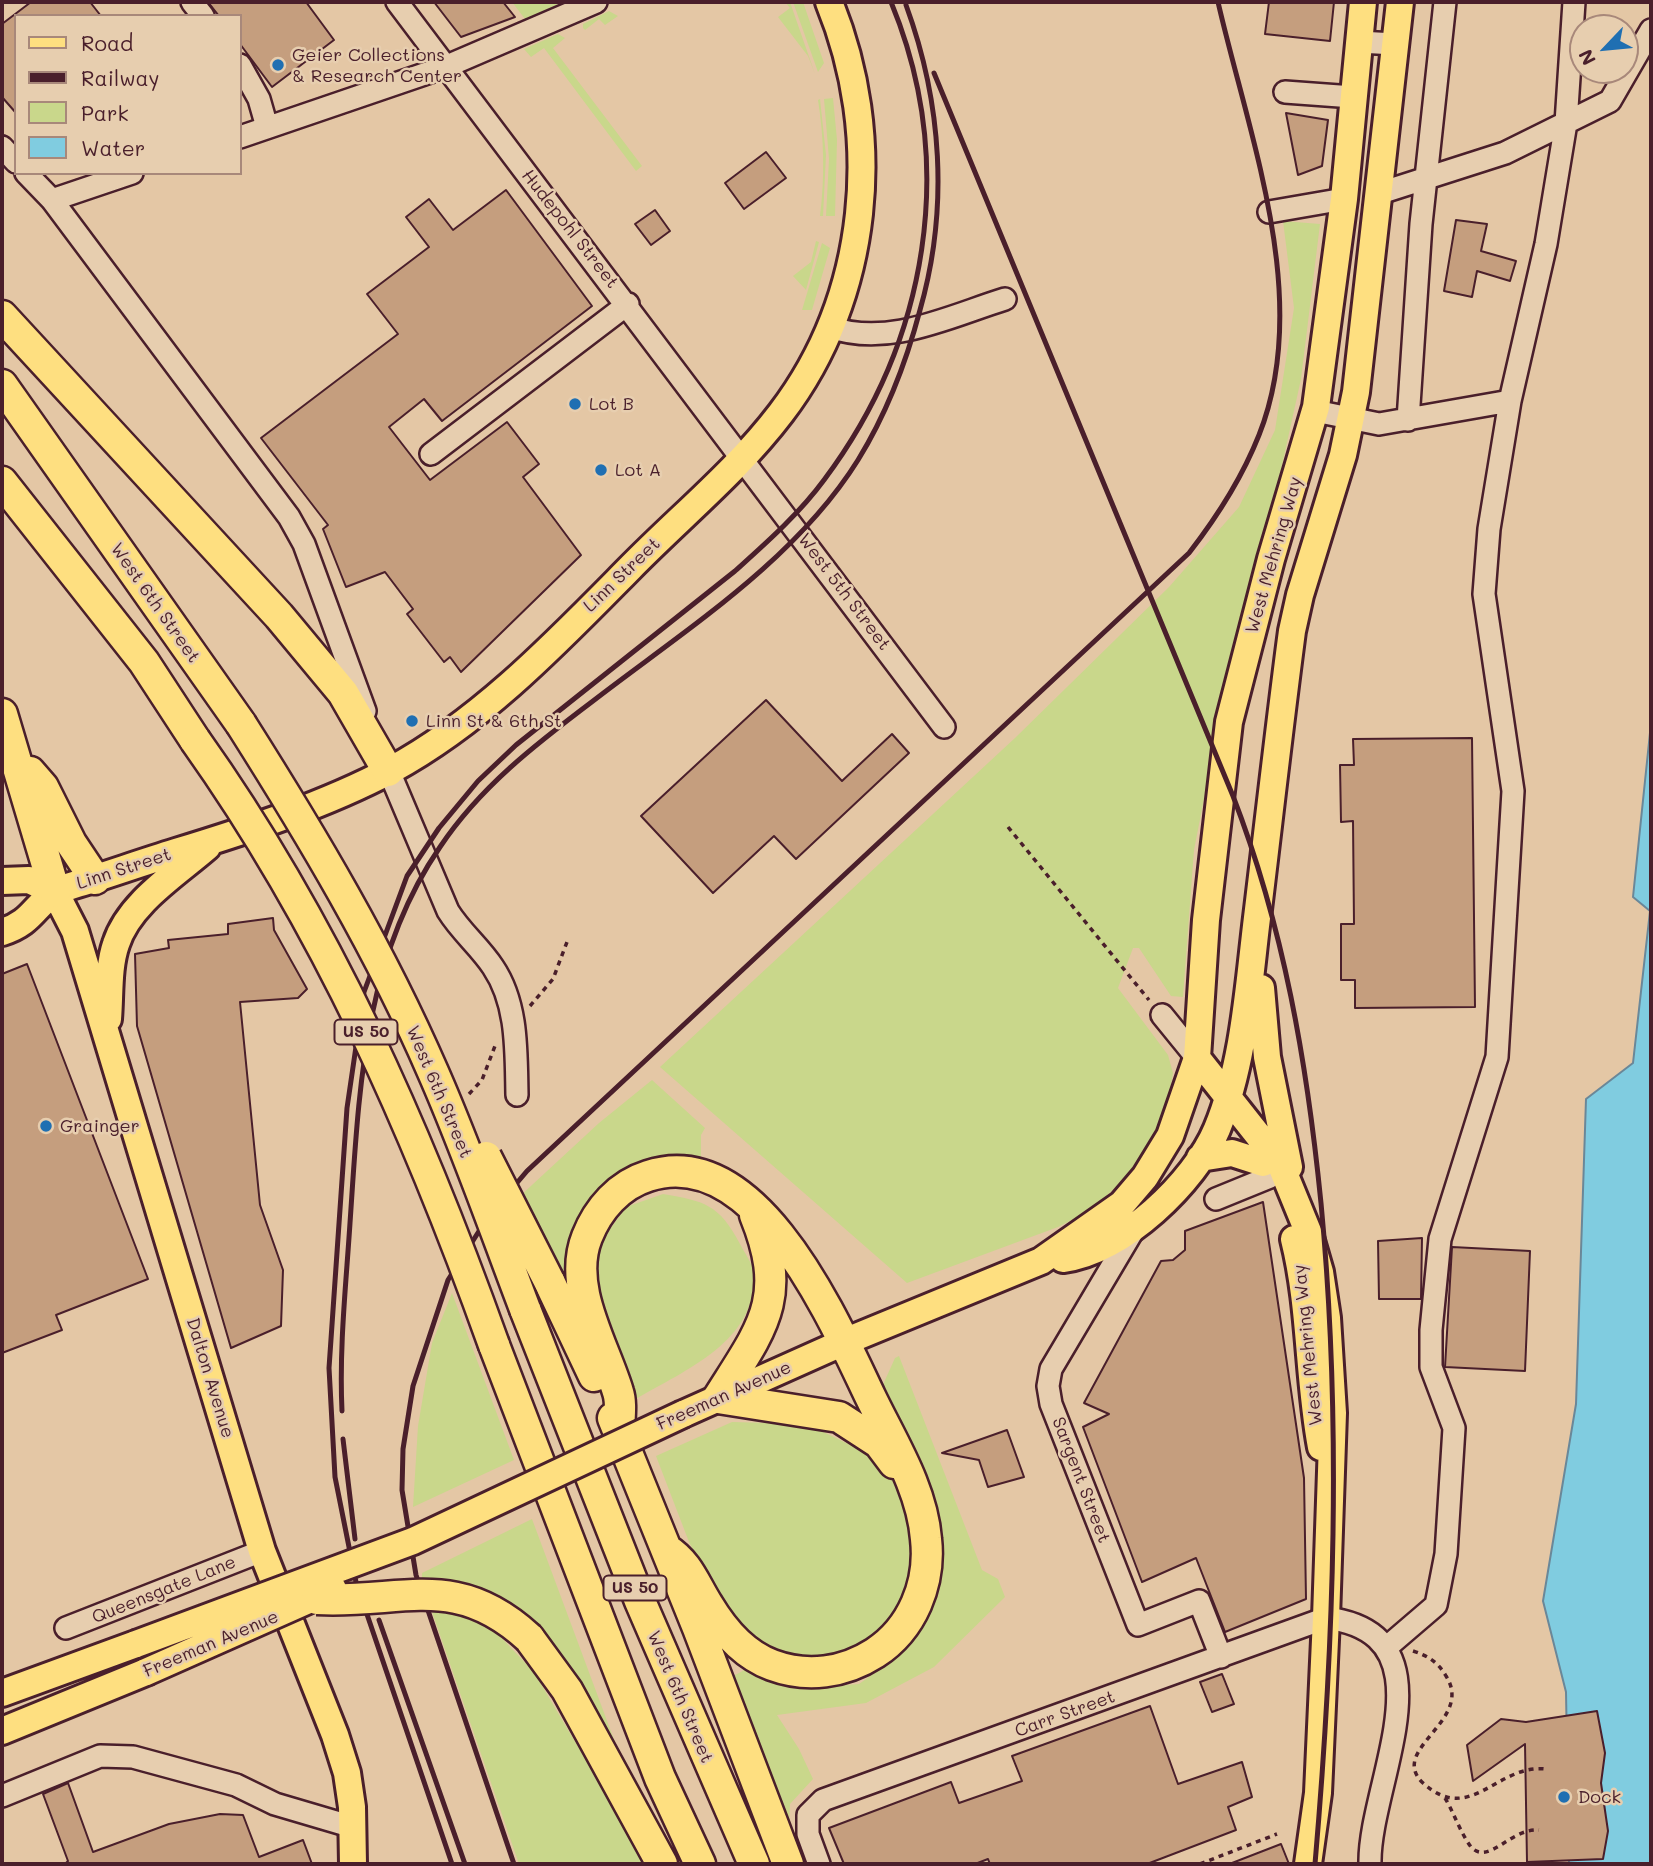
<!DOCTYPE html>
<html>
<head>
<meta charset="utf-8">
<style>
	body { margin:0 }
	#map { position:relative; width:1653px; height:1866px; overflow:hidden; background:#e4c7a5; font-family:Mali,sans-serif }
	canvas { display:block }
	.frame { position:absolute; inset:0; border:4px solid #4a1f2b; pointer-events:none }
	.legend { position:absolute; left:14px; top:14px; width:228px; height:161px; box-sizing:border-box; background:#e7ceaf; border:2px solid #a8887a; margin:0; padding:9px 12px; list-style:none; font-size:21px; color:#4a1f2b }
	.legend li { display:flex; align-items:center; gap:14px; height:35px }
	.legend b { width:35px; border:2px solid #a8887a }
	.north { position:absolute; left:1569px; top:14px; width:70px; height:70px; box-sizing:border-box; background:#e7ceaf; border:2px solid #a8887a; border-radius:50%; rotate:244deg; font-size:19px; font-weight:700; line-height:28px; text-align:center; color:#4a1f2b }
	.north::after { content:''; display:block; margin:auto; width:24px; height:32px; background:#1f6fb2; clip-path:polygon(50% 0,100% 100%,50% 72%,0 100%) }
</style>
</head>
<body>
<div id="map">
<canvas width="1653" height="1866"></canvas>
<div class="frame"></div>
<ul class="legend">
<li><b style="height:9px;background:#fedf80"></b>Road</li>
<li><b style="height:9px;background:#4a1f2b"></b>Railway</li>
<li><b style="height:19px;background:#c9d78b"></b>Park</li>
<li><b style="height:19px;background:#80cce0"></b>Water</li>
</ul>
<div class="north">N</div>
</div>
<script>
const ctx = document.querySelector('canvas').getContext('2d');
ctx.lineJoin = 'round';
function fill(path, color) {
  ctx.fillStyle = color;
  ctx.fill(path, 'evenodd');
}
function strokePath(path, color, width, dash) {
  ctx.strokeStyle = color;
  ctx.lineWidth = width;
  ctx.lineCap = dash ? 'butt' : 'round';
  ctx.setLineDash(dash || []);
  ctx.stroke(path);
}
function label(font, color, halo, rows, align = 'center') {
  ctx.font = font + ' Mali,sans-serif';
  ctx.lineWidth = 5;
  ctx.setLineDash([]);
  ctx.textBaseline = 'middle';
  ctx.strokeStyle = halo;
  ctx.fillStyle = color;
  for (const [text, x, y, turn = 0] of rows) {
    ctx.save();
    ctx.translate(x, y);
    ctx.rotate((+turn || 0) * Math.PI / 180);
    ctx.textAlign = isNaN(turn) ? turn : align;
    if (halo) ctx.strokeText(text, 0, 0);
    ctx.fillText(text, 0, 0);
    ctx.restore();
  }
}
const green = new Path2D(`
	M512 2H563L525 19Z
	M785 2H790L815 74 808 56 778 17 790 8Z
	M793 2H803L824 63 818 72Z
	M609 11 618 16 605 25 599 19 585 30 583 28V24Z
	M558 34 565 38 553 48 642 166 636 171 544 48 531 57 524 49Z
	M833 98 837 140 835 216H826L829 159 824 99Z
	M820 99 826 155 823 216H820C825 177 824 137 818 100Z
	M1283 221 1320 224 1301 379 1268 529 1232 656 1194 850 1183 997 1171 996 1139 948H1133L1118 988 1168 1055 1173 1073 1167 1106 1149 1144 1127 1176 1092 1210 1058 1227 907 1283 660 1067 1015 738 1169 587 1239 507 1275 430 1294 308Z
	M816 241 819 242 806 290 793 276 811 262Z
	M822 243 830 248 812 310H802Z
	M652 1080 705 1128 701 1135V1164L632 1170 574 1301 519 1197 599 1123Z
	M663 1194C704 1201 719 1204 740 1244 744 1252 753 1264 754 1273 758 1341 685 1370 636 1399L609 1338 592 1277 602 1240 626 1207Z
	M452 1293 514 1460 413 1507 418 1426 432 1343Z
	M899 1356 982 1570 998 1579 1005 1597 934 1667 866 1703 777 1715 799 1749 813 1779 790 1804 789 1825 726 1680 748 1668 774 1683 819 1687 859 1684 901 1654 933 1603 941 1548 881 1389 895 1358Z
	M732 1422 807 1424 867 1453 893 1481 907 1508 917 1566 900 1614 858 1654 789 1661 729 1622 689 1542 656 1456Z
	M532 1519 635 1796 538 1631 504 1600 456 1584 422 1583V1573Z
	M431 1609 454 1612 495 1631 534 1672 647 1864H519Z`);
const water = new Path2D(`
	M1651 723V1864H1569L1566 1692 1543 1601 1576 1404 1586 1099 1633 1063 1650 911 1633 897Z`);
const building = new Path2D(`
	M31 2H90L101 16H16V113L2 97V24Z
	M208 2H306L334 40 272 87 240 44V16H219Z
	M434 2H503L515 17 461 37Z
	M1269 2H1334L1330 41 1265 34Z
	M1286 113 1328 120 1322 166 1298 175Z
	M766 152 786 178 744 209 725 183Z
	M506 190 592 306 442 421 424 399 389 427 430 480 507 422 539 464 523 477 581 555 461 672 450 657 444 662 407 614 413 609 385 572 346 587 323 529 328 525 261 438 398 334 367 294 429 247 406 217 429 199 453 230Z
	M655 210 670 231 651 245 635 224Z
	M1456 220 1487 224 1481 251 1516 261 1510 281 1477 271 1472 297 1444 291Z
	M766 700 842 781 892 734 909 753 796 859 774 836 713 893 641 816Z
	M1472 738 1475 1007 1355 1008V980H1341V924H1354L1353 821 1341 822 1340 765H1354L1353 739Z
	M273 918 274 930 307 989 298 998 240 1002 260 1205 283 1270 281 1326 231 1348 137 1026 135 954 169 948 168 940 228 934V924Z
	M27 964 148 1279 56 1315 62 1330 2 1353V974Z
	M1263 1202 1304 1478 1306 1599 1225 1632 1196 1558 1142 1582 1083 1427 1109 1414 1084 1403 1161 1261 1173 1260 1185 1250V1231Z
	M1422 1238 1421 1299H1379L1378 1241Z
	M1452 1247 1530 1251 1525 1371 1445 1367Z
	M1007 1430 1024 1477 988 1487 979 1460 942 1453Z
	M1222 1674 1234 1704 1212 1712 1200 1682Z
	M1150 1706 1178 1784 1242 1762 1252 1797 1228 1807 1236 1830 1147 1864H990L988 1859 975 1864H844L829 1828 951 1782 959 1803 1022 1781 1012 1756Z
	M1597 1711 1605 1753 1601 1783 1608 1831 1603 1859 1527 1862 1525 1744 1473 1781 1467 1745 1501 1719 1526 1722Z
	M68 1783 93 1852 169 1824 220 1814 243 1815 259 1857 303 1840 312 1864H65L68 1861 43 1794Z
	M1281 1844 1289 1864H1232V1863Z`);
const path = new Path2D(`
	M1008 827 1149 1000
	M530 1006 553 979 567 942
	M469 1094 482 1080 495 1046
	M1413 1651C1428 1656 1438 1662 1446 1676 1475 1721 1387 1749 1423 1783 1470 1826 1497 1764 1545 1769
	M1445 1798C1454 1813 1460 1832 1471 1847 1489 1866 1510 1828 1539 1830
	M1200 1864 1277 1834`);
const minor = new Path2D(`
	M192 2 203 16
	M397 2 944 727
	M1359 42 1395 44
	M240 65 259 99 267 127
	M1285 92 1353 97
	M240 137 445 67 596 2
	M2 147 16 162
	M26 173 52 200 289 517 304 544 365 711
	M1377 194 1505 153 1610 101 1651 30
	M52 200 132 173
	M1269 212 1344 199
	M830 327C888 348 950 316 1005 299
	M1315 411 1379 424 1510 401
	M1408 420 1421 224 1445 2
	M431 454 628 304
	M383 757 448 911C461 932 480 947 493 967 518 1004 516 1051 517 1095
	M1162 1015 1197 1058
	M1216 1199 1270 1177
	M1134 1229 1051 1369 1048 1386 1051 1404 1138 1625 1199 1601 1221 1657
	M66 1628 262 1551
	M1387 1647 1436 1605 1446 1554 1454 1428 1431 1367V1330L1440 1239 1497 1057 1513 791 1484 594 1489 529 1510 401 1546 244 1566 123 1574 2
	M2 1796 100 1756 133 1757 236 1785 275 1804 353 1827
	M819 1864 808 1834V1815L823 1800 1326 1618C1457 1634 1368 1784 1370 1864`);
const major = new Path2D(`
	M2 881 29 880 55 892
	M55 892 75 931 262 1551 335 1735 347 1773 352 1807 353 1864
	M2 932C34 922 34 904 57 892 66 886 79 884 90 880 118 871 147 861 176 852 248 830 325 805 391 770 482 721 558 641 630 568 681 516 737 471 781 413 870 296 884 136 829 2
	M1261 988 1267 1057 1289 1167
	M108 1019C110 995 108 967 116 944 129 903 176 874 207 847
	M1197 1058 1280 1163 1309 1234 1320 1272 1327 1318 1333 1413 1326 1618 1318 1793 1308 1864
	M1200 1158 1232 1153 1263 1163
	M1294 1239C1311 1307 1308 1378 1321 1447
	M1063 1259C1122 1252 1195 1182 1217 1129 1243 1066 1248 994 1256 926 1268 828 1279 729 1292 631L1300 595 1343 455 1356 392 1400 2
	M683 1414 844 1342 1041 1261 1122 1204 1145 1177 1170 1136 1197 1058 1206 920 1229 722 1271 559 1316 407 1344 199 1363 2
	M2 1693 136 1644
	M2 1731 146 1672`);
const highway = new Path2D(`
	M2 316 279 616 343 693 388 771
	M2 385 241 724
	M2 482 144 662 195 740
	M2 714 55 892
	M30 772 43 787 71 843 95 879
	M755 1215C789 1299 762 1328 718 1398L839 1417 879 1443 894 1463
	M549 1281 594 1376
	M525 1309 640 1601 754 1864
	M494 1345 660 1778 700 1864
	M613 1418 698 1628 788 1864
	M619 1433C619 1420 622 1404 618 1392 604 1345 567 1287 587 1237 598 1209 619 1185 648 1176 757 1140 834 1321 870 1396 892 1442 922 1488 926 1539 931 1584 912 1629 875 1653 844 1673 807 1678 772 1665 745 1655 723 1630 708 1605 694 1583 689 1564 666 1549
	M529 1638 567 1690 662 1864`);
const rail = new Path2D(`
	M934 73 1233 796C1284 928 1307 1063 1321 1203 1342 1424 1334 1644 1315 1864
	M342 1411C339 1348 346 1285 350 1223 359 1092 363 959 440 847 480 787 536 744 593 701 685 630 795 561 858 460 887 413 906 363 920 310 949 209 942 103 906 5
	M343 1439 355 1539
	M379 1620 465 1864
	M452 1864 356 1582 335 1477 329 1368 347 1108 364 992 407 876 439 828 478 781 516 745 735 571C766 543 799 514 824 480 928 341 958 164 891 2
	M514 1864 416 1575 402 1490 403 1449 413 1386 448 1280 488 1217 527 1171 1189 553C1217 517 1242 478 1259 435 1313 299 1249 137 1218 2`);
const majorBridge = new Path2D(`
	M136 1644 413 1541 683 1414
	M146 1672 333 1589`);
const highwayBridge = new Path2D(`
	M241 724C312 836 380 950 433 1072 467 1149 495 1230 525 1309
	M195 740C328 927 417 1130 494 1345
	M486 1157 549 1281
	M317 1599C402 1604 455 1570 529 1638`);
const markers = [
	[278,65,7,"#1f6fb2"],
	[575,404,7,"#1f6fb2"],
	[601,470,7,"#1f6fb2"],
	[412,721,7,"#1f6fb2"],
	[46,1126,7,"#1f6fb2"],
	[1564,1797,7,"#1f6fb2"]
];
const shields = [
	[366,1032,63],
	[635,1588,63]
];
const shieldNames = [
	["US 50",366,1032],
	["US 50",635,1588]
];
const poiNames = [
	["Geier Collections",292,55],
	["& Research Center",292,76],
	["Lot B",589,404],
	["Lot A",615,470],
	["Linn St & 6th St",426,721],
	["Grainger",60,1126],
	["Dock",1578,1797]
];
const streetNames = [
	["Hudepohl Street",570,229,52],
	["West Mehring Way",1274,555,-74],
	["Linn Street",622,575,-44],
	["West 5th Street",844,592,53],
	["West 6th Street",155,603,55],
	["Linn Street",124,869,-18],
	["West 6th Street",439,1092,67],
	["West Mehring Way",1308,1345,-96],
	["Dalton Avenue",210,1378,73],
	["Freeman Avenue",724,1396,-24],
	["Sargent Street",1081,1480,69],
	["Queensgate Lane",164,1590,-22],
	["Freeman Avenue",211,1644,-23],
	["West 6th Street",680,1697,67],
	["Carr Street",1065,1714,-20]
];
fill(green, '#c9d78b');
fill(water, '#80cce0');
strokePath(water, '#6a8798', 2);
fill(building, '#c59e7e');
strokePath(building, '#4a1f2b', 2);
strokePath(minor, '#4a1f2b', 26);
strokePath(major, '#4a1f2b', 32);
strokePath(highway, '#4a1f2b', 35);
strokePath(path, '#4a1f2b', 3.5, [5, 5]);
strokePath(minor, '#e7ceaf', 21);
strokePath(major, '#fedf80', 26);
strokePath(highway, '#fedf80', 30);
strokePath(rail, '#4a1f2b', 5);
strokePath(majorBridge, '#4a1f2b', 32, []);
strokePath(highwayBridge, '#4a1f2b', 35, []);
strokePath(majorBridge, '#fedf80', 26);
strokePath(highwayBridge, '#fedf80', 30);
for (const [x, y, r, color] of markers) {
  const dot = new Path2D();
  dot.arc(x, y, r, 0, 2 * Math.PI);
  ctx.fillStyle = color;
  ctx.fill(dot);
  strokePath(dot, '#e7ceaf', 2.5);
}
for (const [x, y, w] of shields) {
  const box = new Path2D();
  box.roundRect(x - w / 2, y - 12.5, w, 25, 5);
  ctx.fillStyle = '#e7ceaf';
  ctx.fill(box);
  strokePath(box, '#4a1f2b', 2);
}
label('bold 16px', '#4a1f2b', null, shieldNames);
label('18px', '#4a1f2b', '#e7ceaf', poiNames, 'left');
label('18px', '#4a1f2b', '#e7ceaf', streetNames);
</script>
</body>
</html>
